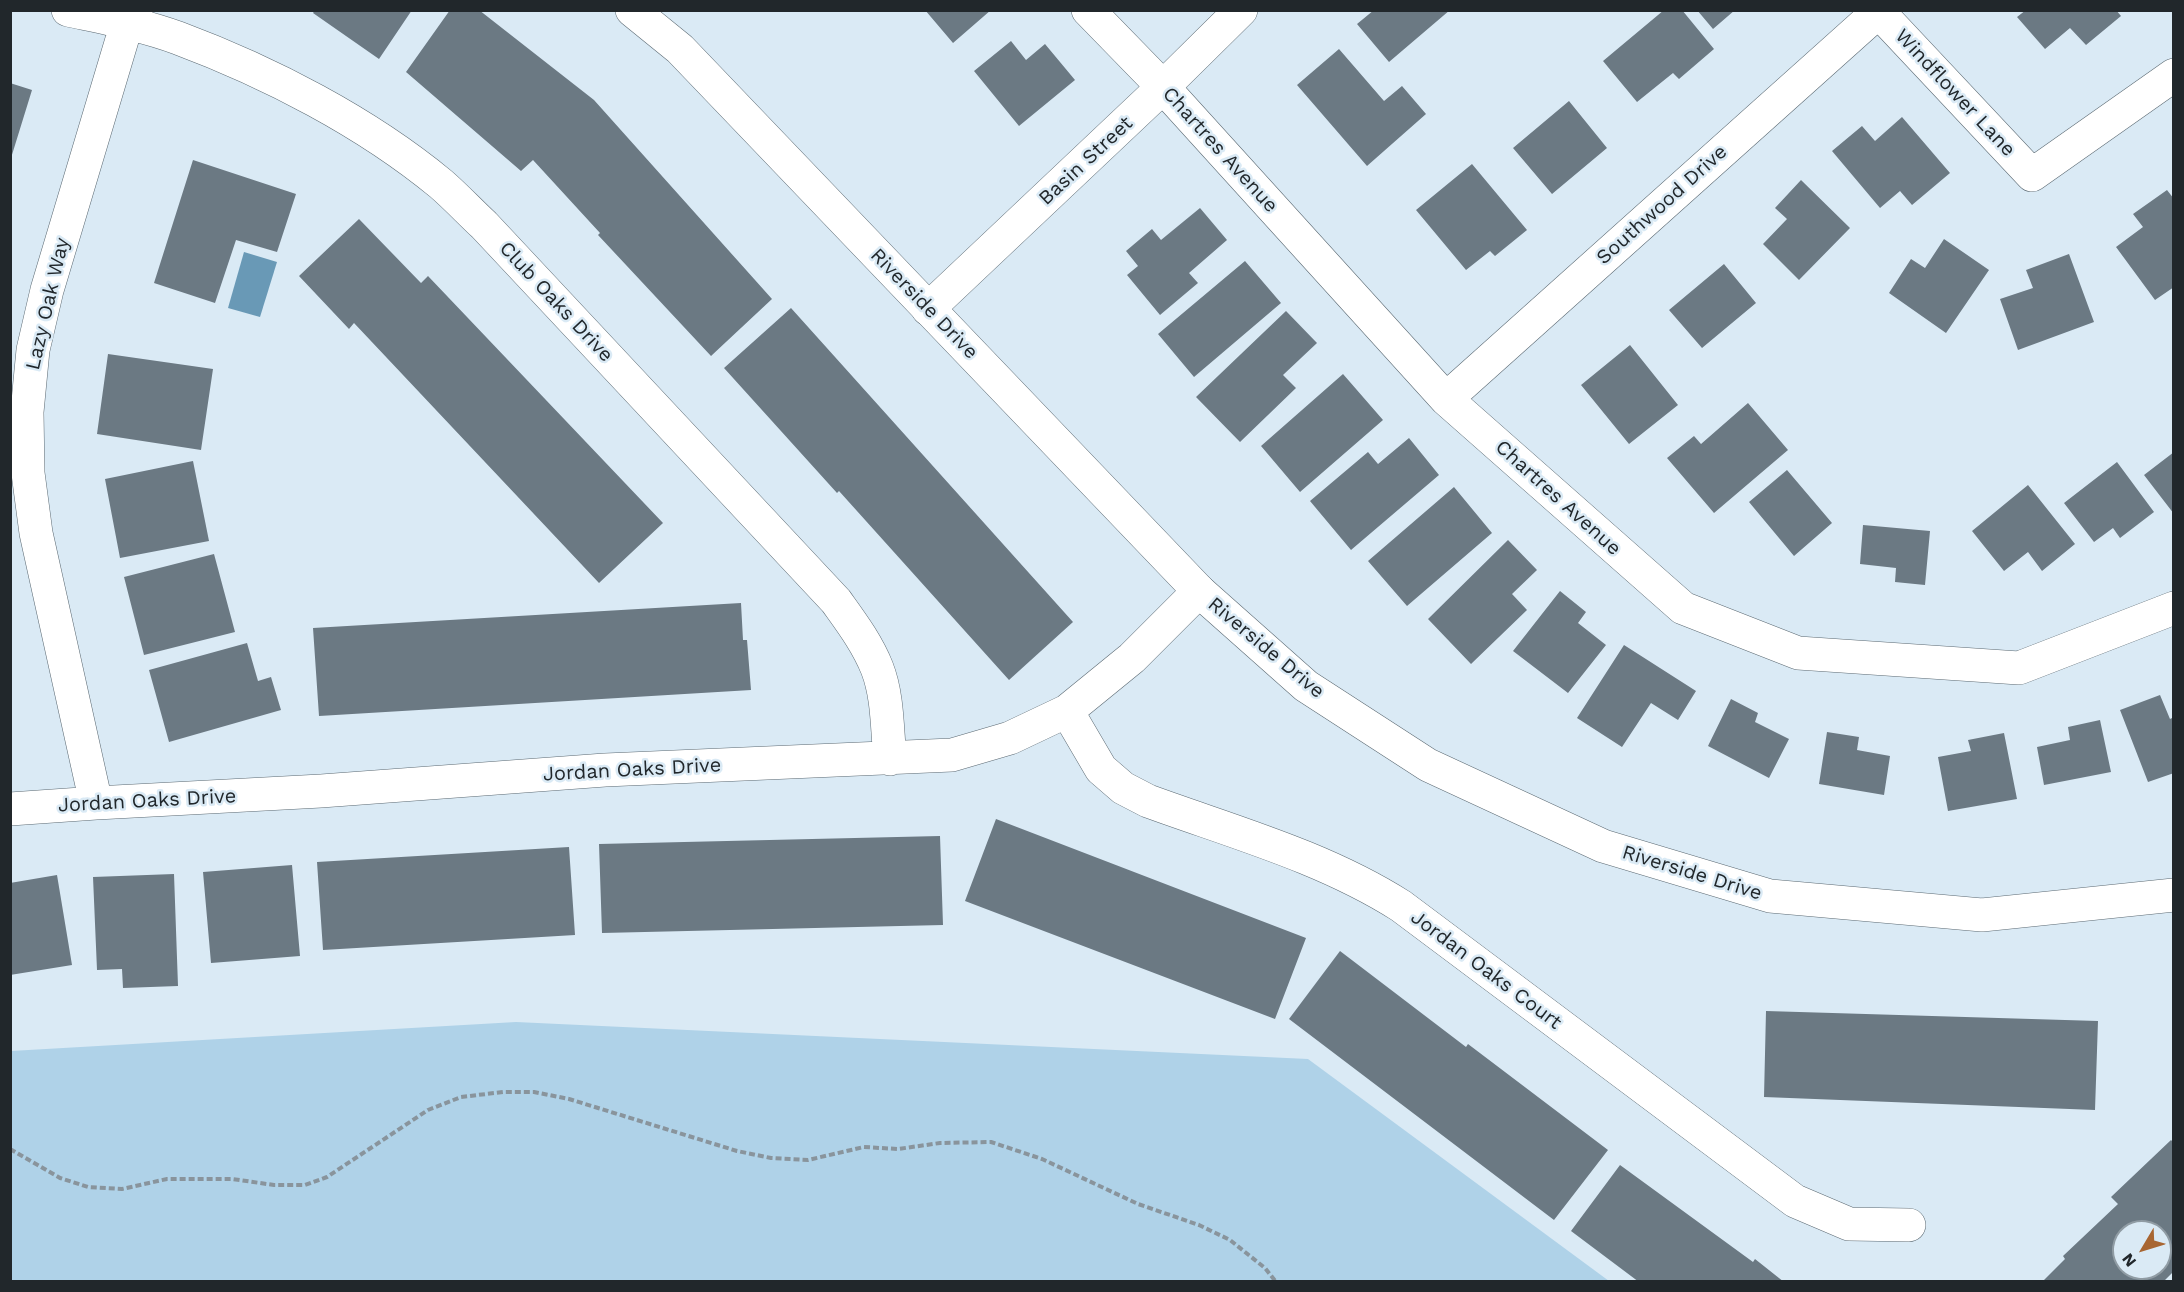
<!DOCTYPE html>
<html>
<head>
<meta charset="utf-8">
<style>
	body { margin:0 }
	#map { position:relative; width:2184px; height:1292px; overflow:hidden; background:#daeaf5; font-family:"Work Sans",sans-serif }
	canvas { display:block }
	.frame { position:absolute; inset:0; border:12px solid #21272b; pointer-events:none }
	.north { position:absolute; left:2112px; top:1220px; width:60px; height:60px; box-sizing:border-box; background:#daeaf5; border:2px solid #909ca4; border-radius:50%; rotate:232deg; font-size:16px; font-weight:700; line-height:24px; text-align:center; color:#21272b }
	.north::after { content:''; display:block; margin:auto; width:21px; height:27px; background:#a86632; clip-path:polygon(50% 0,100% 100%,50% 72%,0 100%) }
</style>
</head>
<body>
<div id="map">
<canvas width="2184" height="1292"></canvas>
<div class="frame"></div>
<div class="north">N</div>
</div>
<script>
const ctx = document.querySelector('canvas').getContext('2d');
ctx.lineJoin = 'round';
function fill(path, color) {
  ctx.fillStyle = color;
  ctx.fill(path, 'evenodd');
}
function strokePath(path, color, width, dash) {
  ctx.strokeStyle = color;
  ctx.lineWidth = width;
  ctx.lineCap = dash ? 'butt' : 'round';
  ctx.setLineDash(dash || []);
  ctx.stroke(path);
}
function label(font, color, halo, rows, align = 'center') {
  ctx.font = font + ' "Work Sans",sans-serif';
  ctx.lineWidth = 5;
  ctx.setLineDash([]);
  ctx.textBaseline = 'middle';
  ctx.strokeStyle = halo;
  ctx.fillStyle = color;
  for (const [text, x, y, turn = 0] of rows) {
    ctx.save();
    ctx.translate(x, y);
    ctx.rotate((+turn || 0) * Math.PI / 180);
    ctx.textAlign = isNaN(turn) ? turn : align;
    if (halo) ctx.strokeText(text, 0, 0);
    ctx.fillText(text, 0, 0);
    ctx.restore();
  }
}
const green = new Path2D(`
	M516 1022 1308 1059 1609 1281H11V1051Z`);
const water = new Path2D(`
	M244 252 277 262 260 317 228 308Z`);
const building = new Path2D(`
	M315 10H412L379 59 313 13Z
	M450 10H479L594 100 772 299 711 356 598 235 600 233 533 160 521 171 406 72Z
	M925 10H991L953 43Z
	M1374 10H1450L1389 62 1357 24Z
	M1664 10H1682L1714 49 1679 79 1673 73 1637 102 1603 61Z
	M1697 10H1735L1713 29Z
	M2026 10H2116L2121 16 2086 45 2070 28 2045 49 2017 17Z
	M1011 41 1026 60 1045 44 1075 80 1019 126 974 71Z
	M1339 49 1384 101 1402 86 1426 114 1367 166 1297 85Z
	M10 83 32 90 11 158H10Z
	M1569 101 1607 148 1552 194 1513 148Z
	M1902 117 1950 173 1912 205 1900 191 1880 208 1832 151 1862 126 1875 141Z
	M193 160 296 194 277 252 236 240 215 303 154 283Z
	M1472 164 1527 230 1495 256 1490 251 1466 270 1416 210Z
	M1801 180 1850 228 1799 280 1763 244 1787 219 1775 208Z
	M2167 190 2174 199V287L2155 300 2116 247 2143 227 2133 214Z
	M1200 208 1227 240 1189 273 1198 283 1160 315 1127 275 1138 266 1126 251 1152 229 1161 240Z
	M359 219 421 283 428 276 663 523 599 583 354 323 349 329 299 276Z
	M1944 239 1989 270 1946 333 1889 293 1911 259 1925 268Z
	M2069 254 2094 322 2018 350 2000 299 2033 288 2026 270Z
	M1245 261 1281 303 1194 377 1158 334Z
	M1724 264 1756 303 1702 348 1669 310Z
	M791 308 1073 622 1009 680 839 491 837 493 724 368Z
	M1286 311 1317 343 1283 375 1296 388 1240 442 1196 397Z
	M1630 345 1678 405 1629 444 1581 385Z
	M108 354 213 369 201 450 97 434Z
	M1343 374 1383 420 1300 492 1261 446Z
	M1748 403 1788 450 1714 513 1667 458 1694 436 1701 444Z
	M1409 438 1439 475 1351 550 1310 501 1368 452 1378 464Z
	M2174 452V514L2144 475Z
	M193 461 209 541 120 558 105 479Z
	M2117 462 2154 512 2120 538 2113 528 2094 542 2064 503Z
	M1787 470 1832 523 1794 556 1749 502Z
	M2028 485 2075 544 2042 571 2028 552 2004 571 1972 531Z
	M1454 487 1492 533 1407 606 1368 561Z
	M1863 525 1930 531 1925 585 1895 582 1896 568 1860 564Z
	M1508 540 1537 570 1512 594 1527 610 1471 664 1428 619Z
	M214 554 235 632 144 655 124 577Z
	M1560 591 1586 612 1578 623 1606 645 1568 693 1513 651Z
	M741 603 743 640H747L751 690 319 716 313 628Z
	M247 643 258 681 271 677 281 710 169 742 149 670Z
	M1624 645 1696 691 1678 720 1651 703 1622 747 1577 718Z
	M2160 695 2170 719 2174 717V773L2148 782 2120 710Z
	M1731 699 1758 713 1755 722 1789 739 1769 778 1708 746Z
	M2100 720 2111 772 2044 785 2037 747 2070 740 2068 727Z
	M1827 732 1859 737 1857 750 1890 756 1884 795 1819 784Z
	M2004 733 2017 799 1948 811 1938 757 1971 751 1968 740Z
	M996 819 1306 938 1275 1019 965 901Z
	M940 836 943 925 602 933 599 844Z
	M569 847 575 935 323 950 317 862Z
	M292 865 300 956 211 963 203 872Z
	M174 874 178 986 123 988 122 969 97 970 93 877Z
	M57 875 72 965 10 975V883Z
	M1340 951 1466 1047 1468 1044 1608 1150 1554 1220 1289 1019Z
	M1766 1011 2098 1021 2095 1110 1764 1097Z
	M2171 1140 2174 1143V1271L2163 1282H2042L2065 1259 2063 1256 2118 1204 2111 1197ZM2124 1232H2160V1268H2124Z
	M1620 1165 1753 1262 1755 1259 1784 1282H1639L1571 1231Z`);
const path = new Path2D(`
	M10 1149 60 1178 88 1187 122 1189 167 1179H232L274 1185H305L327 1177 428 1110 461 1097 503 1092H534L569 1099 737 1151 771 1158 808 1160 864 1147 898 1149 940 1143 991 1142 1042 1159 1138 1204 1199 1225 1230 1240 1265 1268 1276 1282`);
const minor = new Path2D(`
	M68 10C105 18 143 25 178 38 269 72 366 122 441 184 456 197 470 212 484 225L836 601C851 622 867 643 877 668 888 696 887 729 890 759
	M1088 10 1163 87 1446 399 1683 608 1798 653 2019 668 2174 608
	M1877 10 2032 175 2174 75
	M928 309 1163 87 1241 10
	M1446 399 1878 12
	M1067 711 1101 769 1123 788 1148 801C1233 832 1324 857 1401 906L1795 1201 1849 1224 1909 1225
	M96 803 36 533 28 473 27 412 33 350 47 290 127 23 136 10
	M10 809 96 803 321 791 605 770 952 755 1010 738 1067 711 1132 658 1199 591`);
const tertiary = new Path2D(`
	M632 10 680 49 1199 591 1306 686 1428 765 1603 846 1770 896 1982 915 2174 895`);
const streetNames = [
	["Windflower Lane",1955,93,47],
	["Chartres Avenue",1220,150,48],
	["Basin Street",1086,161,-43],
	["Southwood Drive",1662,205,-42],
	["Club Oaks Drive",556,302,47],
	["Lazy Oak Way",48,304,-77],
	["Riverside Drive",924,304,46],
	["Chartres Avenue",1558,498,42],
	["Riverside Drive",1266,648,40],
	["Jordan Oaks Drive",632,770,-3],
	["Jordan Oaks Drive",147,801,-3],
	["Riverside Drive",1692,873,17],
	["Jordan Oaks Court",1486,970,37]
];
fill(green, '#afd2e8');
fill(water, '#6999b6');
fill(building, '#6b7983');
strokePath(minor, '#5c6a73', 34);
strokePath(tertiary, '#5c6a73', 34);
strokePath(path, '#89949c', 4, [6, 3]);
strokePath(minor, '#fff', 33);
strokePath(tertiary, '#fff', 33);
label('20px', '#21272b', '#daeaf5', streetNames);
</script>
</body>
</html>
